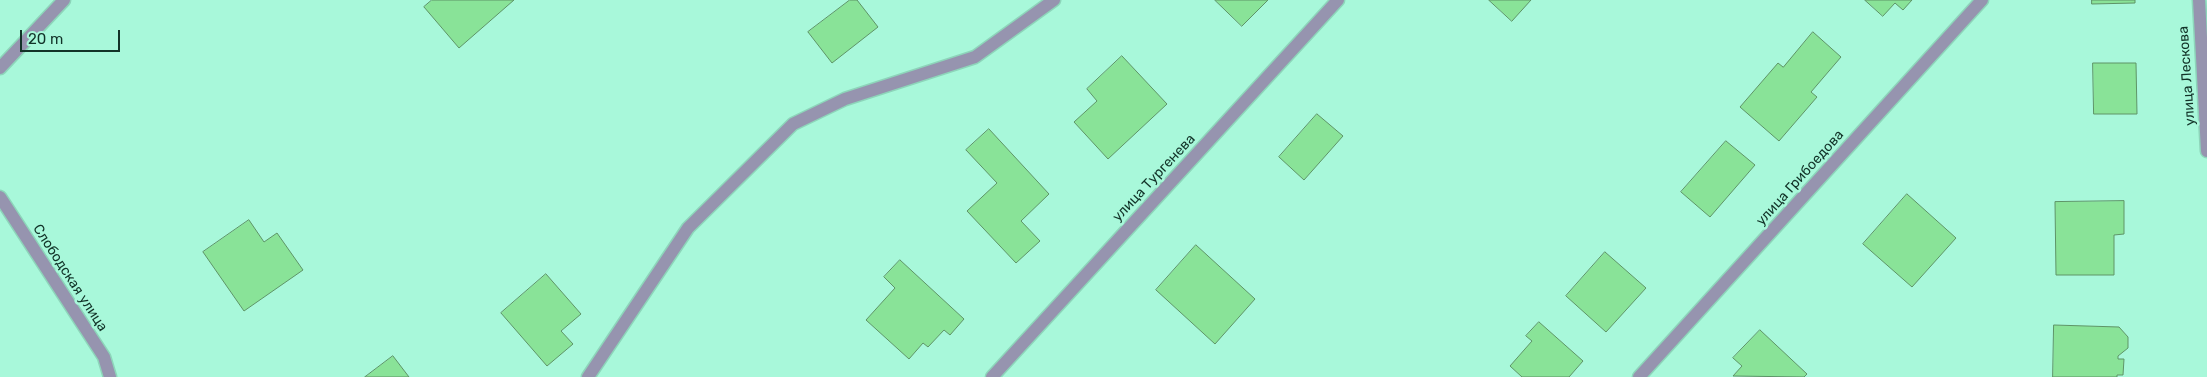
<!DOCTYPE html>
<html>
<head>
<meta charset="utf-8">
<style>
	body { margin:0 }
	#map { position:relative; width:2207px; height:377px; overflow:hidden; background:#a8f8da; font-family:Rubik,sans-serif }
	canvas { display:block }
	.scale { position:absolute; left:20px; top:30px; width:100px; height:22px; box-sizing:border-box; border:2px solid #123328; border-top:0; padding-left:6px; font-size:15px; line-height:18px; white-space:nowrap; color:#123328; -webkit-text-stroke:4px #a8f8da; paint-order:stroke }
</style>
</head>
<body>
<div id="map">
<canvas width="2207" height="377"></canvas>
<div class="scale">20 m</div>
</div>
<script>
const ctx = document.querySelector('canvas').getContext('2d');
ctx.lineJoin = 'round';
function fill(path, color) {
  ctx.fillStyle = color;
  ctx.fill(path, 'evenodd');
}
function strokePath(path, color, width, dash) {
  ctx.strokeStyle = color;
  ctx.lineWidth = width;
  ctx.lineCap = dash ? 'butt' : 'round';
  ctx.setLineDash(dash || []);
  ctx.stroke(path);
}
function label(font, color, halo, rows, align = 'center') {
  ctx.font = font + ' Rubik,sans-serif';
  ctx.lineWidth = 5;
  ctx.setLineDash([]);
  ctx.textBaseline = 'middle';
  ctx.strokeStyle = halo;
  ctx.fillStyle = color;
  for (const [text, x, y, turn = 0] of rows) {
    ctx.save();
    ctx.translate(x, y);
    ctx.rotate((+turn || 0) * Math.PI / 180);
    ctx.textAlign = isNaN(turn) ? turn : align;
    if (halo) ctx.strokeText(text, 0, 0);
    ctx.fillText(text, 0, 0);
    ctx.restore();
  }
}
const building = new Path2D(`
	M432 0H514L459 48 424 7Z
	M850 0H857L878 27 832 63 808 32Z
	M1215 0H1268L1242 26Z
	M1489 0H1531L1512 21Z
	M1865 0H1912L1903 10 1895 3 1883 16Z
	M2092 0H2135V3L2092 4Z
	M1813 32 1841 57 1811 92 1817 97 1779 141 1740 107 1778 63 1783 67Z
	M1122 56 1167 104 1108 159 1074 122 1097 101 1087 89Z
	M2093 63H2136L2137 114H2094Z
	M1317 114 1343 136 1304 180 1279 157Z
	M989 129 1049 194 1021 221 1040 241 1016 263 967 211 997 183 966 150Z
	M1726 141 1755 165 1710 217 1681 192Z
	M1907 194 1956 238 1912 287 1863 244Z
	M2124 201V234L2114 235V275H2056L2055 202Z
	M249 220 264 242 277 233 303 270 244 311 203 252Z
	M1196 245 1255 299 1215 344 1156 290Z
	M1605 252 1646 288 1606 332 1566 296Z
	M900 260 964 319 950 335 944 330 928 347 923 343 909 359 866 320 895 288 884 277Z
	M546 274 581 314 561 331 573 344 547 366 501 313Z
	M1539 322 1583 361 1569 377H1522L1510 366 1532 341 1526 336Z
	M2054 325 2119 327 2128 337V348L2118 356V359H2124L2123 375H2117V377H2053Z
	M1760 330 1807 374 1804 377 1733 376 1742 366 1733 358Z
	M393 356 409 377H365Z`);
const street = new Path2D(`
	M2199 0 2207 151
	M0 68 64 0
	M0 197 104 357 110 377
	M588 377 688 228 793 124 845 99 975 57 1054 0
	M992 377 1338 0
	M1639 377 1982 0`);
const streetNames = [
	["улица Лескова",2187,76,-94],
	["улица Тургенева",1154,178,-47],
	["улица Грибоедова",1800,178,-48],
	["Слободская улица",70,278,57]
];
fill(building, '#89e398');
strokePath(building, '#5e9467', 1);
strokePath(street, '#8dd5ba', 15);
strokePath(street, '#9694af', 12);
label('14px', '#123328', '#a8f8da', streetNames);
</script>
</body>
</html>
